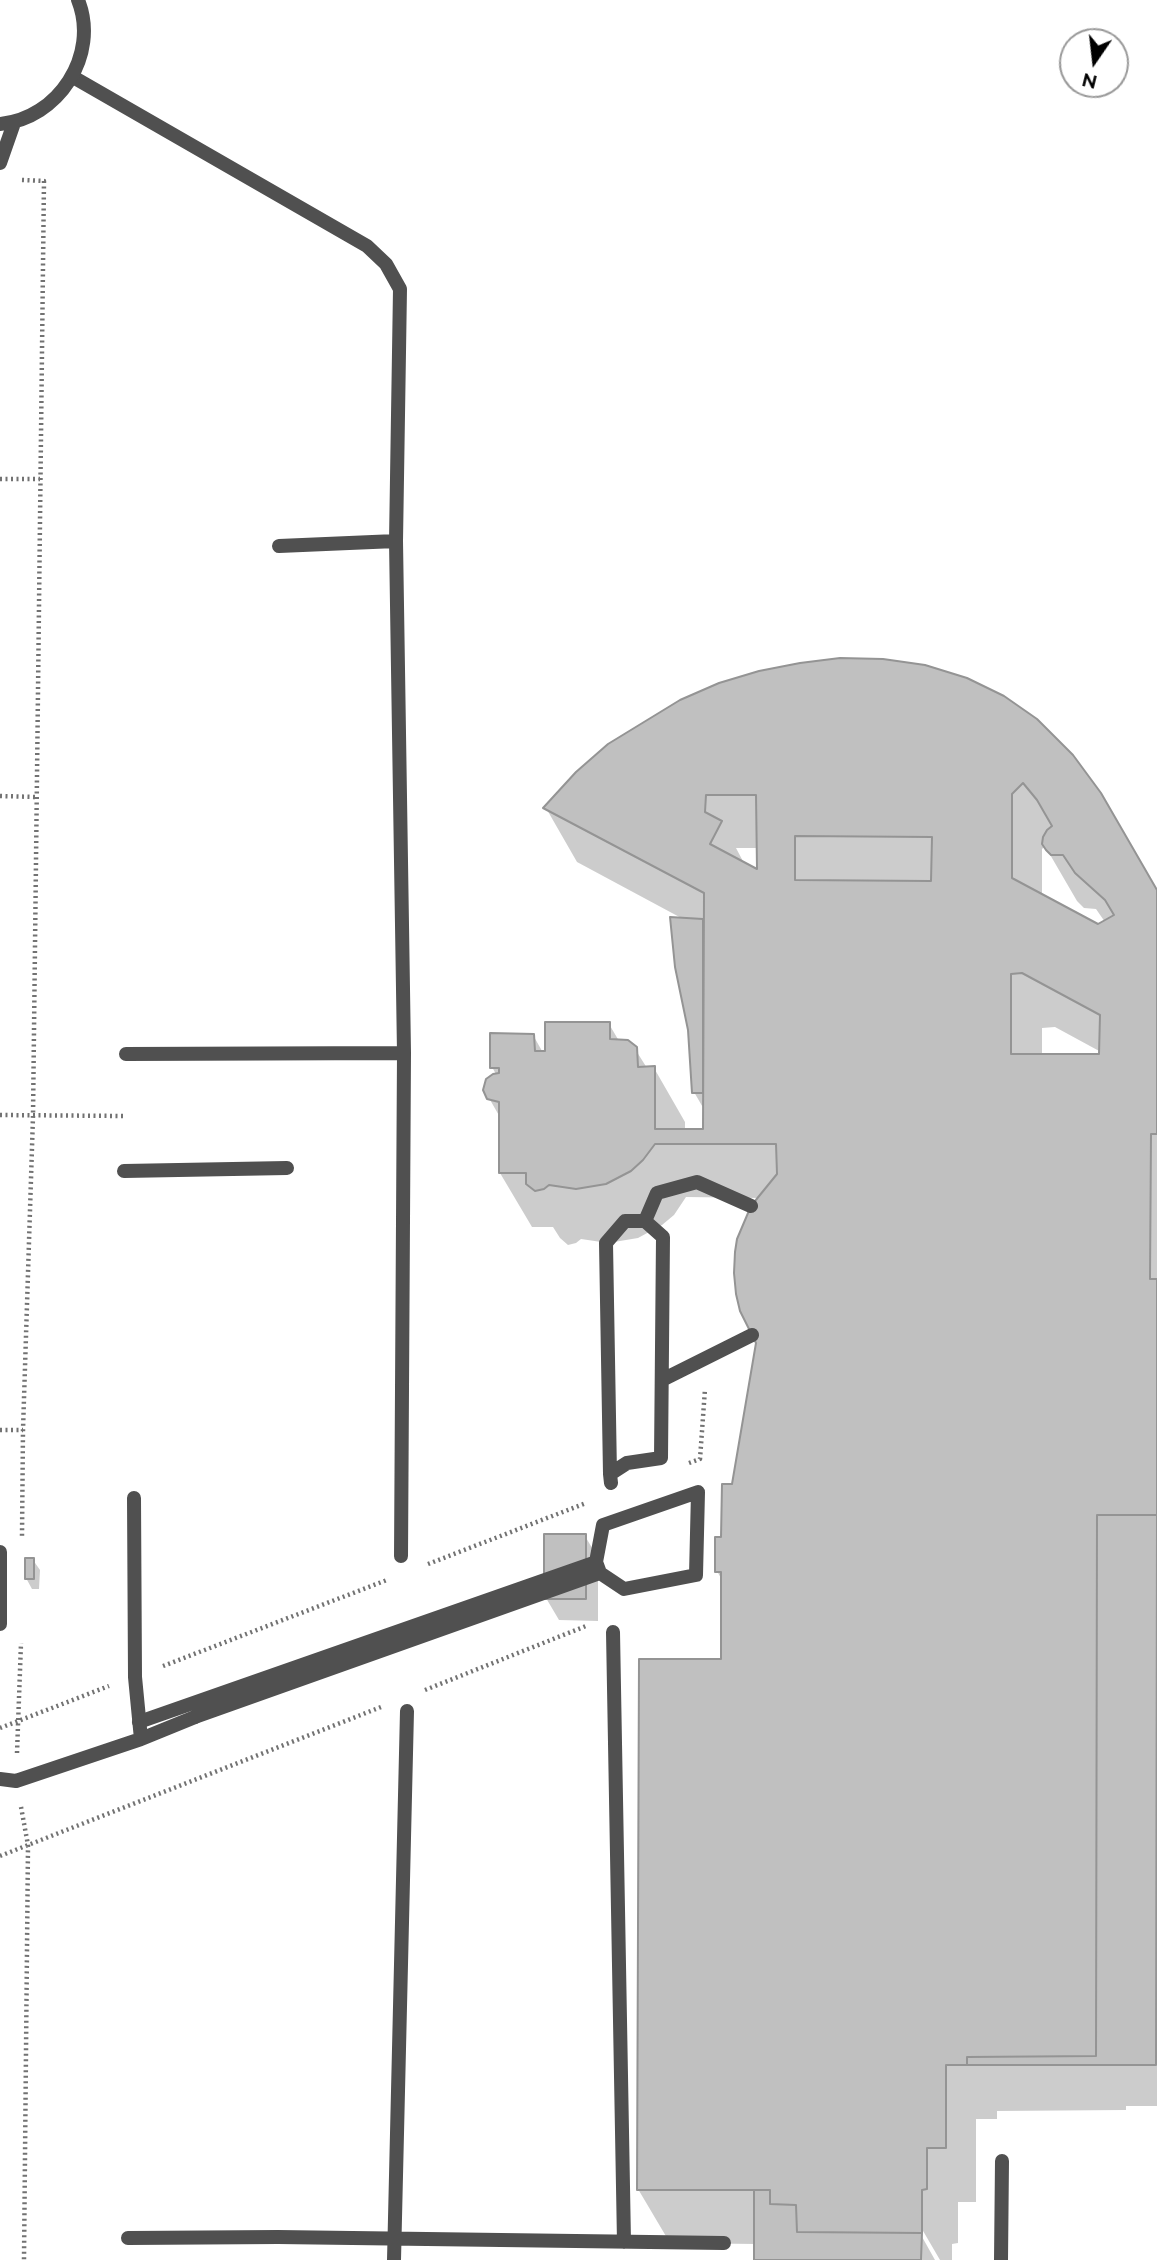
<!DOCTYPE html>
<html>
<head>
<meta charset="utf-8">
<style>
	body { margin:0 }
	#map { position:relative; width:1157px; height:2260px; overflow:hidden; background:#fff; font-family:Raleway,sans-serif }
	canvas { display:block }
	.north { position:absolute; left:1059px; top:28px; width:70px; height:70px; box-sizing:border-box; background:#fff; border:2px solid #999; border-radius:50%; rotate:194deg; font-size:19px; font-weight:700; line-height:28px; text-align:center; color:#000 }
	.north::after { content:''; display:block; margin:auto; width:24px; height:32px; background:#000; clip-path:polygon(50% 0,100% 100%,50% 72%,0 100%) }
</style>
</head>
<body>
<div id="map">
<canvas width="1157" height="2260"></canvas>
<div class="north">N</div>
</div>
<script>
const ctx = document.querySelector('canvas').getContext('2d');
ctx.lineJoin = 'round';
function fill(path, color) {
  ctx.fillStyle = color;
  ctx.fill(path, 'evenodd');
}
function strokePath(path, color, width, dash) {
  ctx.strokeStyle = color;
  ctx.lineWidth = width;
  ctx.lineCap = dash ? 'butt' : 'round';
  ctx.setLineDash(dash || []);
  ctx.stroke(path);
}
const shadow = new Path2D(`
	M883 661 1157 894V2106H1126V2110L997 2111V2119H976V2202H958V2243L952 2244V2260H940L919 2224 916 2226 935 2260H756V2244L670 2243 638 2189 723 1660V1582L717 1571 734 1486 758 1342 760 1198 686 1197 674 1215 662 1225 638 1238 608 1243 581 1239 576 1243 568 1245 560 1238 553 1227H532L500 1173 501 1119 489 1098 497 1076 492 1067 533 1035 546 1058 609 1024 619 1041 635 1049 647 1068H654L685 1122V1131H705V1111L694 1092 685 920 577 862 546 808ZM1045 846 1077 901 1084 908 1096 909 1105 922 1098 926 1042 896V849ZM736 848H758V872L745 865ZM1055 1027 1101 1052V1056H1042V1028Z
	M585 1536 598 1558V1621L559 1620 546 1598Z
	M33 1560 40 1570 39 1589H32L26 1578Z`);
const building = new Path2D(`
	M840 658 883 659 925 665 967 678 1004 696 1037 719 1073 755 1101 793 1157 890V1134H1151L1150 1279H1157V1515H1097L1096 2056 967 2057V2065H946V2148H927V2189L922 2190V2233L797 2232 796 2205 770 2204V2190H637L639 1659H721V1572H715V1537H721L722 1484H732L756 1343 740 1311 736 1294 734 1273 735 1252 737 1239 751 1206 777 1174 776 1144H655L643 1160 631 1171 606 1184 576 1189 549 1185 544 1189 535 1191 526 1184V1173H499V1102L487 1099 483 1090 486 1079 493 1074 499 1073V1068H490V1033L534 1034 535 1051H545V1022H610V1039L628 1040 637 1047 638 1067 655 1066V1129H703L704 893 543 808 576 772 608 744 680 700 719 683 759 671 800 663ZM1023 783 1037 800 1052 826 1047 830 1043 837 1042 844 1046 850 1051 855H1063L1075 873 1105 900 1114 915 1098 924 1012 878V794ZM706 795H756L757 869 710 844 722 821 705 812ZM795 836 932 837 931 881 795 880ZM1022 973 1100 1015 1099 1054H1011V974Z
	M670 917 703 919V1093H692L688 1030 675 967Z
	M1097 1515H1157L1156 2065H967V2057L1096 2056Z
	M544 1534H586V1599H544Z
	M25 1558H34V1579H25Z
	M754 2190H770V2204L796 2205 797 2232 922 2233 921 2260H754Z`);
const path = new Path2D(`
	M22 180 44 181 33 1116 23 1430 22 1536
	M0 479H40
	M0 796 37 797
	M0 1115 125 1116
	M0 1430H23
	M689 1463 700 1459 705 1389
	M428 1564 586 1503
	M163 1666 387 1580
	M425 1690 586 1626
	M0 1728 109 1686
	M17 1753 21 1643
	M21 1807 28 1845 24 2260
	M0 1856 381 1707`);
const service = new Path2D(`
	M73 77 367 246 386 264 400 289 396 541 404 1053 126 1054
	M279 546 396 541
	M124 1171 287 1168
	M645 1221 657 1193 697 1182 751 1206
	M662 1380 752 1335
	M610 1474 627 1463 661 1458 663 1237 645 1221H625L606 1243 610 1474 611 1483
	M0 1552V1624
	M401 1556 404 1053
	M613 1632 624 2242
	M141 1739 195 1717
	M0 1779 16 1781 141 1739 135 1677 134 1498
	M128 2238 278 2237 724 2243
	M394 2260 407 1711
	M1001 2260 1002 2161`);
const tertiary = new Path2D(`
	M0 124C58 119 100 55 78 0
	M0 163 14 123`);
const serviceBridge = new Path2D(`
	M195 1717 600 1573 624 1589 696 1575 698 1492 603 1525 596 1562 600 1573
	M139 1722 596 1562`);
fill(shadow, '#0003');
fill(building, '#c0c0c0');
strokePath(building, '#949494', 2);
strokePath(path, '#727272', 4.5, [2, 3.5]);
strokePath(service, '#505050', 14);
strokePath(tertiary, '#505050', 14);
strokePath(serviceBridge, '#505050', 14);
</script>
</body>
</html>
